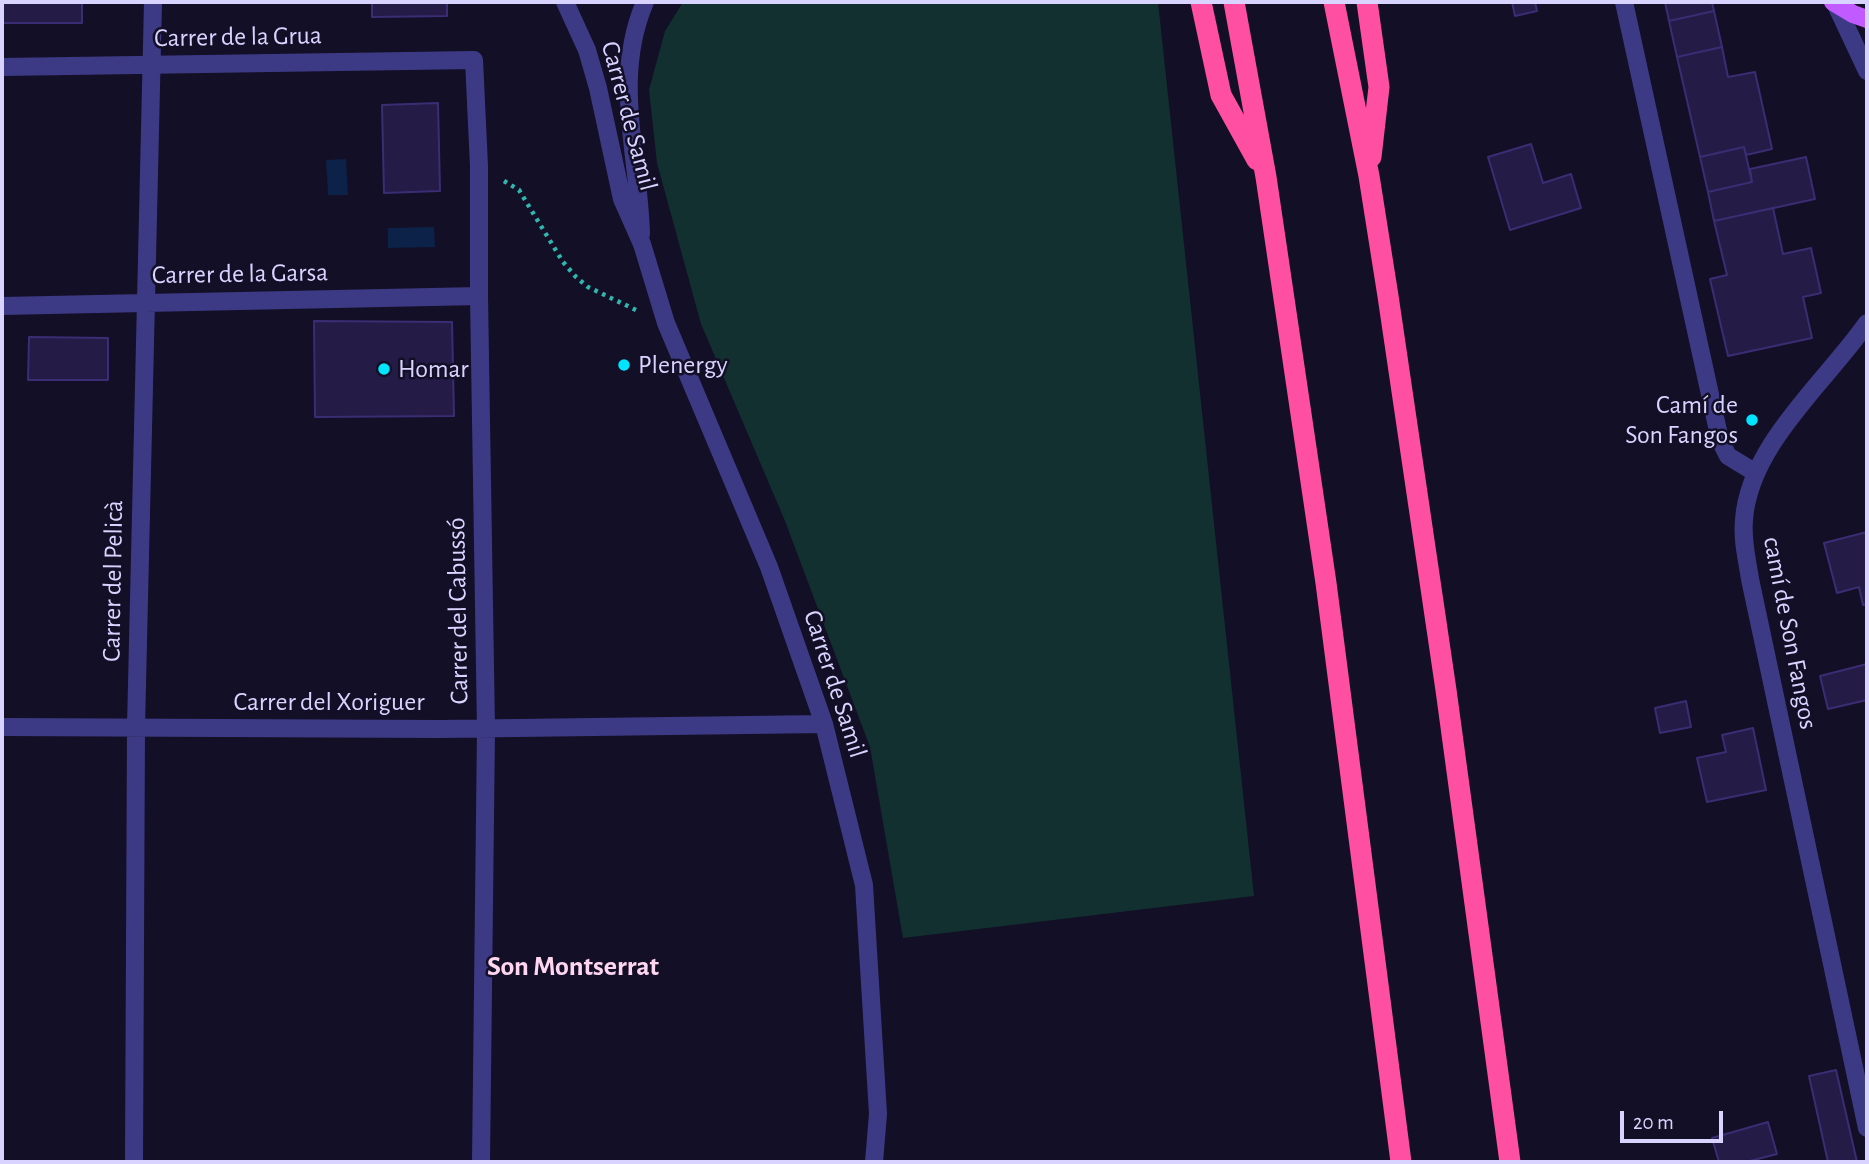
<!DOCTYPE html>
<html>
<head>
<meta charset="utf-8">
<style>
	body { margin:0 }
	#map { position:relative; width:1869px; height:1164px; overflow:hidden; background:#130f26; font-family:"Alegreya Sans",sans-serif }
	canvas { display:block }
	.frame { position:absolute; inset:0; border:4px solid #d9d4ff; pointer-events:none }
	.scale { position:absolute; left:1620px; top:1111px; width:103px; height:32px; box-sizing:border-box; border:4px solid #d9d4ff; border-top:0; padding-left:9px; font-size:21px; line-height:24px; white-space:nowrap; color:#d9d4ff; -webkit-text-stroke:5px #130f26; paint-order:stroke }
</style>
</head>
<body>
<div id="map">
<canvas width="1869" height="1164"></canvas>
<div class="frame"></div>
<div class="scale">20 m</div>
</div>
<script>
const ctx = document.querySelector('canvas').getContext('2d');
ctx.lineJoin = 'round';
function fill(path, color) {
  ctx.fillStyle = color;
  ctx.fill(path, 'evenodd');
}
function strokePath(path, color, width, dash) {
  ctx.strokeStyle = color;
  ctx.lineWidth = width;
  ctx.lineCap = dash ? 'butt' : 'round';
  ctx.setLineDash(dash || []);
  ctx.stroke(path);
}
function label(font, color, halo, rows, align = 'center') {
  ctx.font = font + ' "Alegreya Sans",sans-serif';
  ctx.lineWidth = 5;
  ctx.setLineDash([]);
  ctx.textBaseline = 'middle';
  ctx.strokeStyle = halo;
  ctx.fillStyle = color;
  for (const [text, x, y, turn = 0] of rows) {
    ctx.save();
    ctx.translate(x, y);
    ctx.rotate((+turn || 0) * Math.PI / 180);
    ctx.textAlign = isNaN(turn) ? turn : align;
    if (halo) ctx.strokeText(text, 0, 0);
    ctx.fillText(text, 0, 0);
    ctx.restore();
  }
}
const green = new Path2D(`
	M683 2H1158L1254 896 903 938 870 747 785 521 701 324 657 163 649 90 665 31Z`);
const water = new Path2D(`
	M346 159 348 195H328L326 160Z
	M434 227 435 247 388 248V228Z`);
const building = new Path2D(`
	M2 2H82V23H2Z
	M372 2H447V16L372 17Z
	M1512 2H1535L1537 11 1515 16Z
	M1665 2H1712L1714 11 1669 21Z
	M1714 11 1722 47 1677 57 1669 21Z
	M1722 47 1728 77 1755 72 1772 149 1746 155 1744 147 1700 157 1677 57Z
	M438 103 440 191 384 193 382 105Z
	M1531 144 1543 183 1571 174 1581 208 1510 230 1488 157Z
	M1744 147 1752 182 1708 192 1700 157Z
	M1806 157 1815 199 1714 221 1708 192 1752 182 1750 169Z
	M1773 208 1783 254 1811 248 1821 293 1803 297 1812 338 1728 356 1710 279 1727 275 1714 221Z
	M314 321 452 322 454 416 315 417Z
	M29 337 108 338V380H28Z
	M1867 532V604L1863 605 1859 587 1837 593 1824 543Z
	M1867 664V700L1828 709 1820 676Z
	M1686 701 1691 727 1660 733 1655 708Z
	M1753 728 1766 790 1707 802 1697 758 1726 752 1722 735Z
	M1836 1070 1857 1162H1828L1809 1076Z
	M1768 1122 1777 1154 1746 1162H1719L1712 1138Z`);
const path = new Path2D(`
	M504 181 519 190 563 262 576 277 588 287 636 310`);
const minor = new Path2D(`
	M565 2 587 50 598 88 622 199 642 244 666 323 769 567 824 724 864 885 878 1114 874 1162
	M1624 2 1720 440 1728 456 1756 473
	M1836 5 1867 71
	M2 67 474 60 479 166V296L486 729 481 1162
	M641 234C639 155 612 79 645 2
	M2 306 479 296
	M1867 323C1826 382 1749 445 1744 520 1742 540 1747 559 1750 579L1867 1128
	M2 727 440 729 824 724
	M134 1162 136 727 153 2`);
const major = new Path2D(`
	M1833 2 1853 14 1867 19`);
const highway = new Path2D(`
	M1201 2 1221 95 1257 160
	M1234 2 1266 177 1326 583 1401 1162
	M1334 2 1369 176 1388 296 1446 690 1510 1162
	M1367 2 1379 87 1371 157`);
const markers = [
	[624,365,7,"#00e5ff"],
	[384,369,7,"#00e5ff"],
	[1752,420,7,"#00e5ff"]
];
const streetNames = [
	["Carrer de la Grua",238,37,-1],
	["Carrer de Samil",629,116,75],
	["Carrer de la Garsa",240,274,-1],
	["Carrer del Pelicà",113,581,-89],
	["Carrer del Cabussó",458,611,-91],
	["camí de Son Fangos",1790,633,79],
	["Carrer de Samil",835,684,72],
	["Carrer del Xoriguer",329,702]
];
const poiNames = [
	["Plenergy",638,365],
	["Homar",398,369],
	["Camí de",1738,405,"right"],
	["Son Fangos",1738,435,"right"]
];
const neighbourhoodNames = [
	["Son Montserrat",573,967]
];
fill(green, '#12302f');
fill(water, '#0c2248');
fill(building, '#241b47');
strokePath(building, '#3b2d73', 2);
strokePath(path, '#2fb8b0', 4.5, [3.5, 5]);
strokePath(minor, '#3d3a85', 18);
strokePath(major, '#c25bff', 18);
strokePath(highway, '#ff4fa3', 21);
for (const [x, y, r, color] of markers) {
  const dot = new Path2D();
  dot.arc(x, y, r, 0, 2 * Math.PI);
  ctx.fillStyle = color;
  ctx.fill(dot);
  strokePath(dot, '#130f26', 2.5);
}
label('26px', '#d9d4ff', '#130f26', streetNames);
label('26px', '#d9d4ff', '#130f26', poiNames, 'left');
label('bold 28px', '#ffd6f0', '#130f26', neighbourhoodNames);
</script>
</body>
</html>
